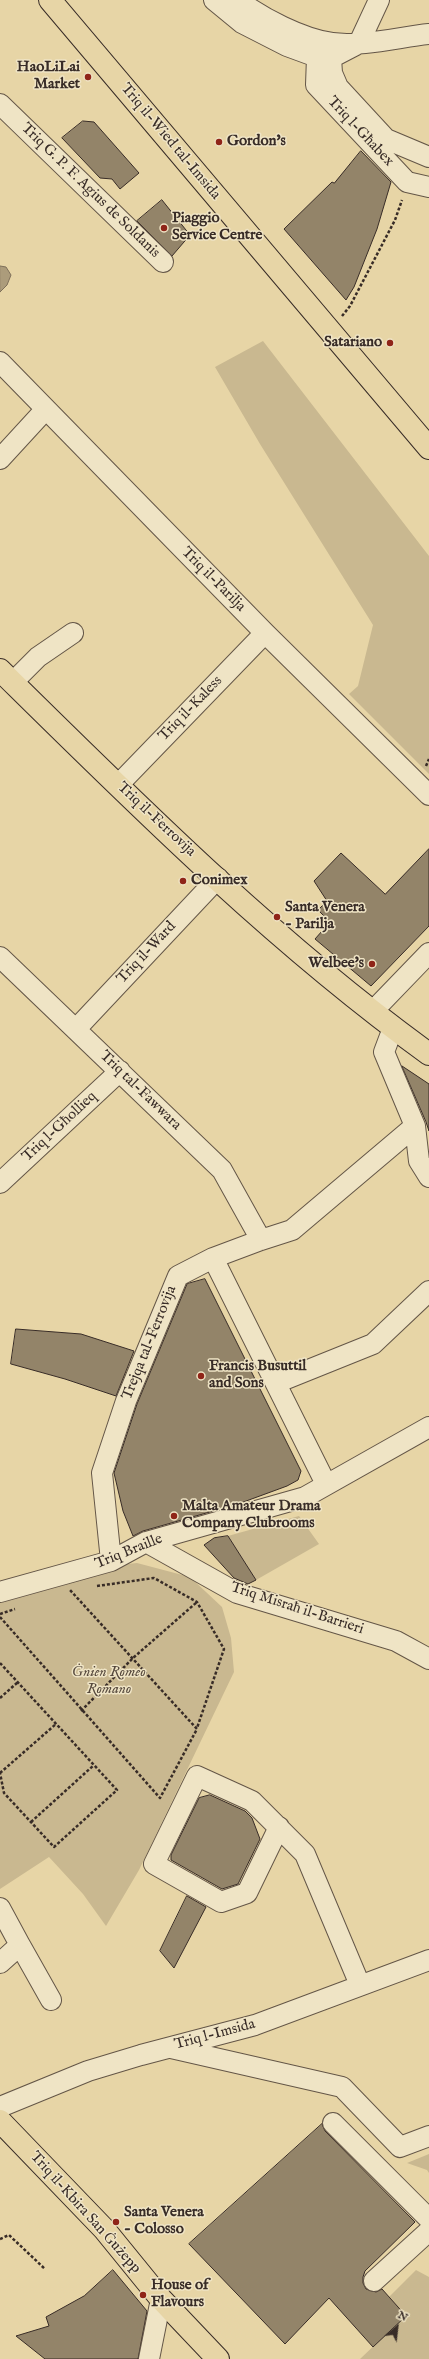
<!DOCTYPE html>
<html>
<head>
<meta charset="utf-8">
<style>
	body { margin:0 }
	#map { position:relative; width:429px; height:2359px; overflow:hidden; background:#e7d5a6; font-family:"IM FELL English",serif }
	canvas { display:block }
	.north { position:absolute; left:377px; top:2307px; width:40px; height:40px; -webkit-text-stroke:3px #efe4c5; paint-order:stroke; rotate:28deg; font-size:11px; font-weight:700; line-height:16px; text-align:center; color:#382c27 }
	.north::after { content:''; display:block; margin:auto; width:14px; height:18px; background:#382c27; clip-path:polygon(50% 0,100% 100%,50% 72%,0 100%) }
</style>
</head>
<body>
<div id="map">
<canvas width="429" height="2359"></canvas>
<div class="north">N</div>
</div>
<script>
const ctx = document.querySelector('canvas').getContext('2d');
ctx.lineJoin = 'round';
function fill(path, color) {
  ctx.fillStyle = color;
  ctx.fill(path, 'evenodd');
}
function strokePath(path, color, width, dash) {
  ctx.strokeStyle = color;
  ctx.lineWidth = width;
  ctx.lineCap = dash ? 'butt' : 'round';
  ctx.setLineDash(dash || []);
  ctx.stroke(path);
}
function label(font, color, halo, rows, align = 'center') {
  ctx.font = font + ' "IM FELL English",serif';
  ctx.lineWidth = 3;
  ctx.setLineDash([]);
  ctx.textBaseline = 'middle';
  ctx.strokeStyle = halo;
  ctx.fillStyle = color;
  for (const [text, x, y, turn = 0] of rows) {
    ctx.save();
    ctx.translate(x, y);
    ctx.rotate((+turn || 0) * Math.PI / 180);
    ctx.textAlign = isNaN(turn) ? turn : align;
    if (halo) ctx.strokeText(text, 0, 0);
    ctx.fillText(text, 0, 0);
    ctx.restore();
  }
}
const green = new Path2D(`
	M263 341 429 556V774L349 694 358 686 373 625 260 444 215 367Z
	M299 1516 319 1544 256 1580 228 1536Z
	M137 1563 190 1577 222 1607 231 1638 234 1672 139 1870 106 1926 83 1894 49 1857 0 1889V1602L118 1565Z
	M429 2154V2173L427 2170 407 2163Z
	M416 2270 429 2277V2359H360L405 2316 389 2297Z`);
const water = new Path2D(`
	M0 266 6 267 11 275 7 285 0 292Z`);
const building = new Path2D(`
	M83 121 94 122 139 173 120 189 112 179 100 178 62 138Z
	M361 151 391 182 377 229 354 287 346 300 284 229 332 182 334 183Z
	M162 200 190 235 172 256 137 221Z
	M429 849V926L371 986 315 939 330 922 318 910 327 901 314 881 341 853 385 894Z
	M402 1066 429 1084V1131L426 1122Z
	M205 1279 301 1471 298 1480 287 1486 238 1504 143 1531 133 1536 123 1511 114 1473 137 1404 187 1284Z
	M16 1329 81 1334 134 1351 116 1396 65 1379 11 1364Z
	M228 1536 256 1580 248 1584 234 1578 204 1545 214 1538Z
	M210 1795 245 1811 252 1818 260 1839 238 1884 222 1889 171 1860V1855L199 1798Z
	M187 1896 206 1907 174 1968 160 1951Z
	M322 2124 325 2131 415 2222 365 2271 363 2277V2283L366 2289 376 2292 382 2289 406 2316 373 2347 329 2298 285 2344 189 2244Z
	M113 2270 147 2311 138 2359H45L16 2336 49 2326 46 2317 84 2296Z`);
const path = new Path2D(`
	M342 316 350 306 395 220 402 200
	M426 766 429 759
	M97 1586 154 1578 197 1602 224 1649 197 1728
	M0 1614 15 1609
	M0 1617 160 1798 197 1729 70 1590
	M0 1663 117 1790 54 1847 4 1793 0 1773
	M0 1698 18 1682
	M81 1711 133 1658 197 1602
	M0 1773 56 1724
	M31 1822 94 1765
	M0 2239 9 2235 45 2269`);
const minor = new Path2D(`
	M214 0 242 23 287 46 317 57 331 58 356 45
	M238 0C262 18 302 39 332 43 361 47 400 37 429 34
	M359 43 379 0
	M317 57 316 85 407 182 429 187
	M331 58 332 73 338 87 386 139 429 157
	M0 104 163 262
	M0 362 265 633 429 795
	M0 459 45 410
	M13 682 38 657 73 633
	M118 785 265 633
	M0 957 222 1170 261 1240
	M373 1011 429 953
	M77 1028 218 878
	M393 1028 384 1052 415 1126 419 1161 429 1177
	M0 1183 120 1071
	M213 1258 326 1484
	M276 1383 373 1344 429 1291
	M146 1542 237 1593 396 1641 429 1659
	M111 1561 102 1473 126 1401 178 1276 213 1258 261 1240 292 1230 415 1126
	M0 1592 111 1561 146 1542 305 1497 429 1427
	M279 1827 247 1893 221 1902 154 1864 197 1776 252 1801 305 1854 360 1985
	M0 1908 20 1945
	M0 1963 20 1945 51 2000
	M171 2048 342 2087 400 2147 429 2136
	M0 2107 88 2071 141 2055 255 2025 429 1960
	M333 2123 429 2219
	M374 2281 429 2231
	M149 2359 161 2299`);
const major = new Path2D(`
	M50 0 429 448
	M0 670C136 804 274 942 429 1054
	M0 2121 104 2229 161 2299 218 2359`);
const markers = [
	[88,77,4,"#8f2418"],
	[219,142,4,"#8f2418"],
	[164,228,4,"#8f2418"],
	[390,343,4,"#8f2418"],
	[183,881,4,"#8f2418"],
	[277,917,4,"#8f2418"],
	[372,964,4,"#8f2418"],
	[201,1376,4,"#8f2418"],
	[174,1516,4,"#8f2418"],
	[116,2222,4,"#8f2418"],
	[143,2295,4,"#8f2418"]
];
const poiNames = [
	["HaoLiLai",80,68,"right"],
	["Market",80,85,"right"],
	["Gordon's",227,142],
	["Piaggio",172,219],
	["Service Centre",172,236],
	["Satariano",382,343,"right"],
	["Conimex",191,881],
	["Santa Venera",285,908],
	["- Parilja",285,925],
	["Welbee's",364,964,"right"],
	["Francis Busuttil",209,1367],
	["and Sons",209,1384],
	["Malta Amateur Drama",182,1507],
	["Company Clubrooms",182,1524],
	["Santa Venera",124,2213],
	["- Colosso",124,2230],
	["House of",151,2286],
	["Flavours",151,2303]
];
const streetNames = [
	["Triq l-Għabex",360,132,47],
	["Triq il-Wied tal-Imsida",170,142,50],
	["Triq G. P. F. Agius de Soldanis",90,191,44],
	["Triq il-Parilja",213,580,45],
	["Triq il-Kaless",191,709,-46],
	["Triq il-Ferrovija",156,820,43],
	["Triq il-Ward",147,953,-47],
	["Triq tal-Fawwara",140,1091,44],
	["Triq l-Għollieq",60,1127,-43],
	["Trejqa tal-Ferrovija",150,1343,-68],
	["Triq Braille",129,1552,-22],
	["Triq Misraħ il-Barrieri",297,1609,18],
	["Triq l-Imsida",215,2035,-15],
	["Triq il-Kbira San Ġużepp",85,2213,48]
];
const parkNames = [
	["Ġnien Romeo",109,1673],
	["Romano",109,1690]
];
fill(green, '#c9b890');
fill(water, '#ac9c7b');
strokePath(water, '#7e6f59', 1);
fill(building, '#938469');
strokePath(building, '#382c27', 1);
strokePath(minor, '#645647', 22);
strokePath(major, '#382c27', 24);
strokePath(path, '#382c27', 2.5, [3, 2]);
strokePath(minor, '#efe4c5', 20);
strokePath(major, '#e7d5a6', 22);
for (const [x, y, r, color] of markers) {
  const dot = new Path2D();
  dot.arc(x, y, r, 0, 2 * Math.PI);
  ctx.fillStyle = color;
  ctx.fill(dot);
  strokePath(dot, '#efe4c5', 1.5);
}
label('bold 15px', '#382c27', '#efe4c5', poiNames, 'left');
label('15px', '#382c27', '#efe4c5', streetNames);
label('italic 15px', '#55483c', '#efe4c5', parkNames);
</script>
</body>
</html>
